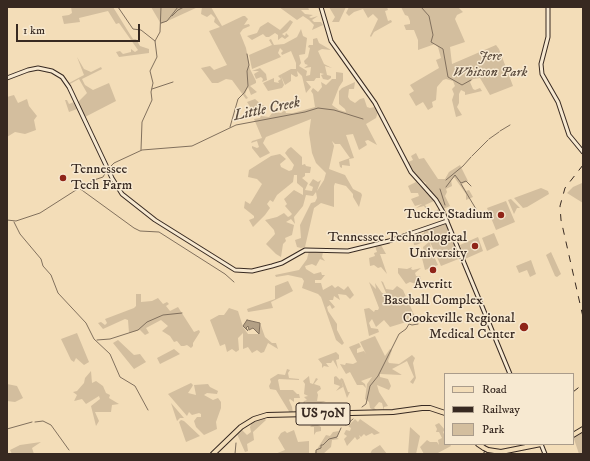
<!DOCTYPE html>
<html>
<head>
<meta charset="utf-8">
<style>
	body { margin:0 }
	#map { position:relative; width:590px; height:461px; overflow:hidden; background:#f3ddb8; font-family:"IM FELL DW Pica",serif }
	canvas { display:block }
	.frame { position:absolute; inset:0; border:8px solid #372921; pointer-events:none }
	.legend { position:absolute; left:444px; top:373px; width:130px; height:72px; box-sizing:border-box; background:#f7e9d1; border:1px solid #aa9c8b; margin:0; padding:5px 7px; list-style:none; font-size:12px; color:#372921 }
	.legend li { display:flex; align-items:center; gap:8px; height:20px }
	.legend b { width:20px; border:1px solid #aa9c8b }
	.scale { position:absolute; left:16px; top:24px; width:124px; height:18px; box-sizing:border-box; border:2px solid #372921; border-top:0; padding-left:5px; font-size:12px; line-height:14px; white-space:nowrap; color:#372921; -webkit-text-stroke:3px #f7e9d1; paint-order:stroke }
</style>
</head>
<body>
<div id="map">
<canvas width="590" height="461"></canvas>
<div class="frame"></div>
<ul class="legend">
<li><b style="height:5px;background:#f3ddb8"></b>Road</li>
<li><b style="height:5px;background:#372921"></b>Railway</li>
<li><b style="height:11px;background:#d3be9e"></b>Park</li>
</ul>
<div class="scale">1 km</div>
</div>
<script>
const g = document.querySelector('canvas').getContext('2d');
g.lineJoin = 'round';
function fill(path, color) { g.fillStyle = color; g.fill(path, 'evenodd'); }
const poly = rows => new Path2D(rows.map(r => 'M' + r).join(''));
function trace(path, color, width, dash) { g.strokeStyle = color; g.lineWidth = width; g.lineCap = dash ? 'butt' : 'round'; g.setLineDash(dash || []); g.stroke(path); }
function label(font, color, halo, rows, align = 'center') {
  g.font = font + ' "IM FELL DW Pica",serif'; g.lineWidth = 3; g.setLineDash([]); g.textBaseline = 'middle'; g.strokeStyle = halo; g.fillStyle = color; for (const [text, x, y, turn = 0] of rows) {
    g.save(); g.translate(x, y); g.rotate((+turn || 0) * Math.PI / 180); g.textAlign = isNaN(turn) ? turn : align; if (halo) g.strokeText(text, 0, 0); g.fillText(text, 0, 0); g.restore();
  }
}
const green = poly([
	[71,7,113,7,131,36,133,39,136,39,140,46,149,49,149,53,119,57,116,52,120,51,123,54,131,52,131,49,135,52,138,50,119,23,116,24,108,11,79,18,80,22,64,24,62,16,69,15,72,13],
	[151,7,198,7,161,24],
	[202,7,211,7,222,26,243,16,245,16,248,19,244,25,249,24,250,26,243,29,240,33,246,48,250,69,256,81,256,83,250,86,257,92,251,95,248,87,245,94,248,98,246,99,232,80,226,79,218,83,212,83,201,68,210,66,214,70,227,65,209,31,220,27,214,22,215,18,211,14,207,17,201,14],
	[279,7,308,7,309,10,301,10,305,14,313,15,309,17,311,18,318,16,312,20,314,22,321,22,323,25,312,30,314,25,309,20,303,16,297,20],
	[329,7,346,7,339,22,332,22,335,17],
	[349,7,387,7,388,10,385,11,388,21,391,20,392,22,374,32,371,37,370,36,378,19,373,14,368,18,363,9,354,12,349,16,346,13],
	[401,7,458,7,463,12,457,15,455,19,465,42,450,47,452,64,496,45,499,49,513,86,490,95,480,78,473,79,470,82,473,89,475,90,480,88,482,91,465,95,465,92,461,90,459,94,459,103,457,107,462,115,456,117,452,100,454,94,452,89,455,86,453,81,446,79,443,80,437,87,436,100,432,102,433,107,428,110,423,102,416,106,409,94,414,91,410,85,439,68,436,60,441,58,438,47,435,44,418,50,418,40,414,30,406,30,404,25,410,24,410,21,408,16,405,15],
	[290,20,293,22,287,31,282,34,285,36,286,33,289,36,285,39,282,37,278,40,278,35,275,33,269,37,266,37,263,34,252,40,247,36,257,33,260,27,268,22,280,30],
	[301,29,303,36,307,38,305,54,299,55,301,63,299,66,307,71,306,76,310,75,311,67,304,68,308,65,305,64,304,61,308,57,310,48,308,47,309,45,313,45,313,39,317,38,319,43,331,50,322,49,318,51,324,64,332,68,325,66,327,75,331,76,331,78,328,80,323,79,321,75,324,74,320,73,320,78,316,78,314,81,306,81,311,87,306,93,302,76,297,71,298,76,296,77,291,74,291,81,285,85,281,76,284,85,282,88,268,91,263,83,274,78,274,82,279,83,278,81,281,79,278,76,291,69,296,69,296,63,291,51,282,55,281,53,283,51,280,48,278,53,281,57,252,69,249,55,272,45,269,40,271,39,274,45,284,44,297,37],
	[77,57,84,69,91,72,101,67,102,69,82,79,85,85,93,90,109,83,116,101,85,117,78,102,87,93,79,79,70,84,69,83,84,75],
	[260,68,266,74,267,80,262,82,263,79,261,77,256,79,254,74,259,71,252,71],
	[336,72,343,73,343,81,339,87,332,105,339,110,346,112,345,109,339,104,339,91,342,88,355,82,354,89,349,89,348,97,350,100,355,103,360,99,364,98,367,107,370,108,375,107,378,112,376,118,366,124,377,145,368,140,365,141,367,145,359,150,353,134,346,135,354,158,349,159,350,166,342,165,342,168,340,167,339,162,350,158,340,144,335,144,332,141,334,146,329,169,345,175,353,189,361,193,362,195,359,207,353,197,353,194,346,186,335,183,334,186,334,207,321,203,314,208,305,247,301,248,297,247,295,240,301,238,300,225,311,203,315,202,317,198,316,192,313,196,306,195,303,206,294,217,295,224,291,219,286,222,294,225,292,235,285,238,286,241,283,244,281,257,276,254,266,244,275,234,274,230,265,220,277,217,284,213,288,217,290,216,292,214,285,206,287,204,284,199,294,190,303,195,303,188,297,183,297,175,294,175,293,182,277,195,273,202,270,200,267,204,270,208,265,215,253,227,249,220,254,218,254,216,244,208,245,201,250,204,262,184,257,179,248,177,249,170,271,156,280,154,286,159,280,164,281,167,289,171,292,170,294,165,285,153,288,149,291,147,302,157,302,165,305,164,306,166,311,167,310,173,305,173,305,176,302,178,308,183,305,190,312,191,313,187,309,185,313,179,318,182,321,180,317,191,324,180,326,173,316,163,312,153,309,133,311,119,266,137,263,143,270,153,260,158,252,148,252,146,257,148,259,147,257,141,251,143,252,141,262,138,254,119,260,118,261,116,269,117,273,112,281,113,285,110,286,113,293,113,315,107,313,94,311,91,313,88,318,92,322,87,321,82,326,85,332,79,336,79],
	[14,95,18,103,27,99,29,106,37,116,34,120,36,130,25,134,15,132,7,137,7,97],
	[255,99,262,105,265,105,253,111,247,102],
	[65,100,67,100,69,104,74,102,77,109,69,112],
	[416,153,419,159,424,158,438,179,445,179,449,172,460,165,468,181,462,184,466,191,469,190,473,197,466,200,466,194,454,177,451,180,452,186,446,189,447,192,445,196,450,206,443,209,425,185,426,183,414,175,406,163,413,160,411,156],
	[416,182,434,201,425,205,430,213,439,209,441,215,439,216,436,212,429,214,424,206,416,208,422,204,415,206,411,199,419,196,418,193,411,193,408,186],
	[582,183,583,186,583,203,567,193,573,187],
	[541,188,548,191,549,194,527,207,523,208,514,198],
	[511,199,520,208,517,208,514,214,508,200],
	[506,201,515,222,496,230,487,208],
	[445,223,461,258,441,266,430,242,431,250,424,253,423,247,429,242,428,240,416,245,414,245,413,238,424,233,424,231],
	[494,233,499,245,487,251,482,238],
	[478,237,483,251,465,259,460,245],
	[381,245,386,254,380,254,387,274,381,267,378,268,374,265,370,266,369,258,375,256,374,253,377,252,375,246],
	[309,251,323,252,322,257,325,261,320,259,316,266,312,264,305,266,306,269,314,274,321,272,322,275,325,275,321,280,315,280,315,283,321,283,323,290,332,285,335,288,338,286,344,290,348,286,354,295,350,299,346,295,338,294,340,300,334,296,333,300,329,300,335,307,332,309,330,305,327,307,328,311,337,324,337,330,344,343,342,345,336,340,321,297,318,294,302,288,304,281,302,278,288,275,276,277,275,275,299,270,307,259],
	[432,252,438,265,425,270,422,258],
	[551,252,561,274,557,277,555,276,546,255],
	[531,260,536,274,530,277,527,270,519,273,516,266],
	[412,267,411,269,413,270,421,268,415,273,416,276,420,276,421,279,416,278,418,282,416,284,410,282,406,284,398,273,398,268,407,269],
	[288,281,293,291,271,302,273,308,248,312,247,309,275,299,275,286],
	[381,281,383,282,386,289,393,290,397,286,403,290,416,319,390,327,384,320,376,327,372,319,369,323,371,328,378,329,379,332,369,336,364,309,369,308,374,312,375,310,378,310,379,308,369,282,376,289,375,283,382,293,386,293],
	[136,294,141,294,141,302,152,301,158,298,163,304,167,302,169,304,166,306,170,311,178,307,194,332,199,330,200,332,193,343,193,346,191,348,187,345,184,346,181,346,177,341,174,342,170,336,162,331,168,326,161,320,146,328,149,333,145,335,140,330,129,333,128,320,125,319,103,329,98,323,101,322,105,325,107,323,105,319,134,308,136,306],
	[229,308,238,311,243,327,248,334,259,334,260,323,265,337,272,343,276,343,278,349,268,343,264,352,261,353,257,350,252,353,248,347,243,349,243,333,238,338,239,350,236,352,232,349,227,352,225,344,220,346,210,320,219,315,224,315],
	[77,333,89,362,84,365,76,358,74,362,71,360,61,339],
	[375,336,385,356,390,349,392,350,388,361,389,363,399,364,412,355,415,358,413,363,416,378,413,384,410,382,414,377,407,361,392,369,402,375,380,374,380,377,388,379,391,386,389,390,377,385,379,392,388,406,384,407,384,411,382,403,379,402,374,408,378,411,375,411,370,408,369,402,365,399,367,384,372,377,361,381,365,384,366,388,363,385,357,385,350,372,346,374,340,364,345,365,346,363,353,364,357,362,349,347,359,343,361,347,357,349,357,353,364,351,366,354,360,342],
	[118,340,134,355,140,354,146,362,134,369,113,343],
	[174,349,180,354,160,364,157,358],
	[336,352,339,355,339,359,336,360,338,369,333,360,331,363,326,363,329,367,324,366,322,368,322,364,318,359],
	[287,369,290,370,288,373,289,378,299,379,299,380,279,379,278,380,280,390,293,390,297,394,299,394,300,398,294,398,294,402,290,399,289,400,292,407,293,413,290,413,276,390,270,389,269,386,271,382,270,379,278,374,285,375],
	[91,371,92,383,96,381,103,386,106,393,110,395,109,398,119,404,112,405,111,412,95,412,99,421,96,426,91,406,100,399,99,396,86,404,82,399,74,401,77,395,73,392,77,391,84,383,85,378],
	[309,376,310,383,313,384,316,378,318,379,314,384,320,386,321,389,317,392,318,395,317,401,326,401,321,403,321,413,315,407,315,413,313,413,309,404,305,402,306,405,302,405,304,401,307,400,304,397,308,396,304,394,305,384,303,381],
	[336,376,340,380,341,378,343,379,348,392,350,392,347,398,341,380,343,387,336,391,340,386,334,384,334,377],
	[191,383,193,385,192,387,188,393,196,395,194,385,208,384,210,387,218,391,217,394,207,393,204,395,213,400,218,398,221,402,221,408,216,422,217,429,204,435,196,427,194,421,197,417,201,417,201,414,199,413,192,415,189,412,187,416,168,394],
	[7,384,17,386,23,398,15,402,7,401],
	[171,403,184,418,180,418,177,421],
	[312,415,315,415,316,424,321,427,321,431,316,432,314,435,314,427,310,427,312,425],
	[263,417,266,420,253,432,254,440,247,444,248,451,245,452,237,434,242,430,247,435,251,432,250,427,253,420],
	[355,419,358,422,360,419,380,433,374,435,372,433,366,436,364,434,361,437,359,435,360,438,357,440,355,437,347,446,344,439,347,436,344,434,346,430,350,431,351,428,348,426],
	[181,420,184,421,200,436,186,442,179,422],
	[439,423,445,430,443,432,445,436,445,444,450,444,451,446,436,454,424,454,420,447,427,440,430,442,437,442,439,445,438,440,442,438,439,432,436,432,437,429,435,425],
	[410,427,420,436,416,454,408,454],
	[294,430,298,442,309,441,309,454,275,454,285,450,278,438,281,433,285,431,287,433],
	[583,430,583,454,579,454,573,436],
	[339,431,337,438,339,439,332,440,331,447,323,454,314,454,326,435,330,436,333,432],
	[41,442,32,448,34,454,12,454,10,450,20,445],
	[380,445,387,454,370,454,372,450]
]);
const water = poly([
	[247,320,260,323,259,334,253,328,249,330,248,326,246,328,248,331,243,326,247,320]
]);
const stream = poly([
	[118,7,133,29,141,30,155,41],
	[421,7,429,16,433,35,431,42,443,49,448,77,462,85,471,80],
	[172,16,178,10,184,7],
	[161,23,167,21,178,7],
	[152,89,173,82],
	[230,127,238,99,244,93,248,86,247,71,249,65,247,54],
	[500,131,510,125],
	[489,139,499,132],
	[141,150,142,122,152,100,151,92,153,83,150,71,157,57,155,41,160,32,161,7],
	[472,156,488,140],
	[109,168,114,163,142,150,192,146,236,125,305,112,318,108,334,110,363,119],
	[446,180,463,166,471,157],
	[461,184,476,209],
	[446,187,455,175,461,183,466,181,471,186],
	[79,188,134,228,140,231,159,232,225,274,234,282],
	[440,189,445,205],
	[7,220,16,221,40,213,76,190,94,180,103,177,107,170],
	[14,222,20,234,41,259,43,266,51,275,58,293,86,323,94,339,110,354,120,377,135,386,148,410],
	[97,340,110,339,138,330,147,322,163,315,182,313],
	[362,407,366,404,370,386,378,376,399,334,406,329,409,324,412,325,418,324],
	[35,422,43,421,51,425,69,450],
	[346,425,353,419],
	[7,429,32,422],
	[235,454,236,443],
	[316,454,316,450,321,448,321,445,323,445,329,439,337,437,341,428]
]);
const secondary = poly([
	[321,7,331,41,375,103,411,172,436,200,443,212,510,374],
	[548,7,548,37,541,64,542,74,558,102,569,135,583,152],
	[7,78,28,70,38,68,52,71,62,77,69,87,112,178,122,194,155,220,235,270,252,271,272,266,282,263,305,250,348,251,389,241,447,221],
	[541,444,545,454]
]);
const primary = poly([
	[573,435,583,429],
	[478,444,484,448],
	[488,450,501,452,541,444],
	[213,454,241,427,254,419,267,415,393,412,422,408,430,408,445,413]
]);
const rail = poly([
	[583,165,565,188,560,206,561,220,583,317],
	[573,392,583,384],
	[483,454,490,444]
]);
const primaryBridge = poly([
	[484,448,488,450]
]);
const markers = [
	[63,178,4,"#8f2418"],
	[501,215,4,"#8f2418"],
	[475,246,4,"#8f2418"],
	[433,270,4,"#8f2418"],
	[524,327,5,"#8f2418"]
];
const shields = [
	[323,414,54]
];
const shieldNames = [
	["US 70N",323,414]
];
const parkNames = [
	["Jere",490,57],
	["Whitson Park",490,73]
];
const poiNames = [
	["Tennessee",71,170,"left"],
	["Tech Farm",71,186,"left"],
	["Tucker Stadium",493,215],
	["Tennessee Technological",467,238],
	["University",467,254],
	["Averitt",433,285,"center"],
	["Baseball Complex",433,301,"center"],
	["Cookeville Regional",515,319],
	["Medical Center",515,335]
];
const waterNames = [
	["Little Creek",267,110,-12]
];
fill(green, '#d3be9e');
fill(water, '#b3a085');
trace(water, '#81705d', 1);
trace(stream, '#81705d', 1);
trace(secondary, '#372921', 5);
trace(primary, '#372921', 6);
trace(secondary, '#f7e9d1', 3);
trace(primary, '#f3ddb8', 4);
trace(rail, '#372921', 1, [7, 7]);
trace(primaryBridge, '#372921', 6, []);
trace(primaryBridge, '#f3ddb8', 4);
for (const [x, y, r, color] of markers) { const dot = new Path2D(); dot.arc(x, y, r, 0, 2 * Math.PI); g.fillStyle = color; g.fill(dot); trace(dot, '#f7e9d1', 1.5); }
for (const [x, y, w] of shields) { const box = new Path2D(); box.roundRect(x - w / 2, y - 11, w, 22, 3); g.fillStyle = '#f7e9d1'; g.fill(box); trace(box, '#372921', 1); }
label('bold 13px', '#372921', null, shieldNames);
label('italic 14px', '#5e4e40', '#f7e9d1', parkNames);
label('14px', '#372921', '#f7e9d1', poiNames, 'right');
label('italic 15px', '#5c4d3f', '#f7e9d1', waterNames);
</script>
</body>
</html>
